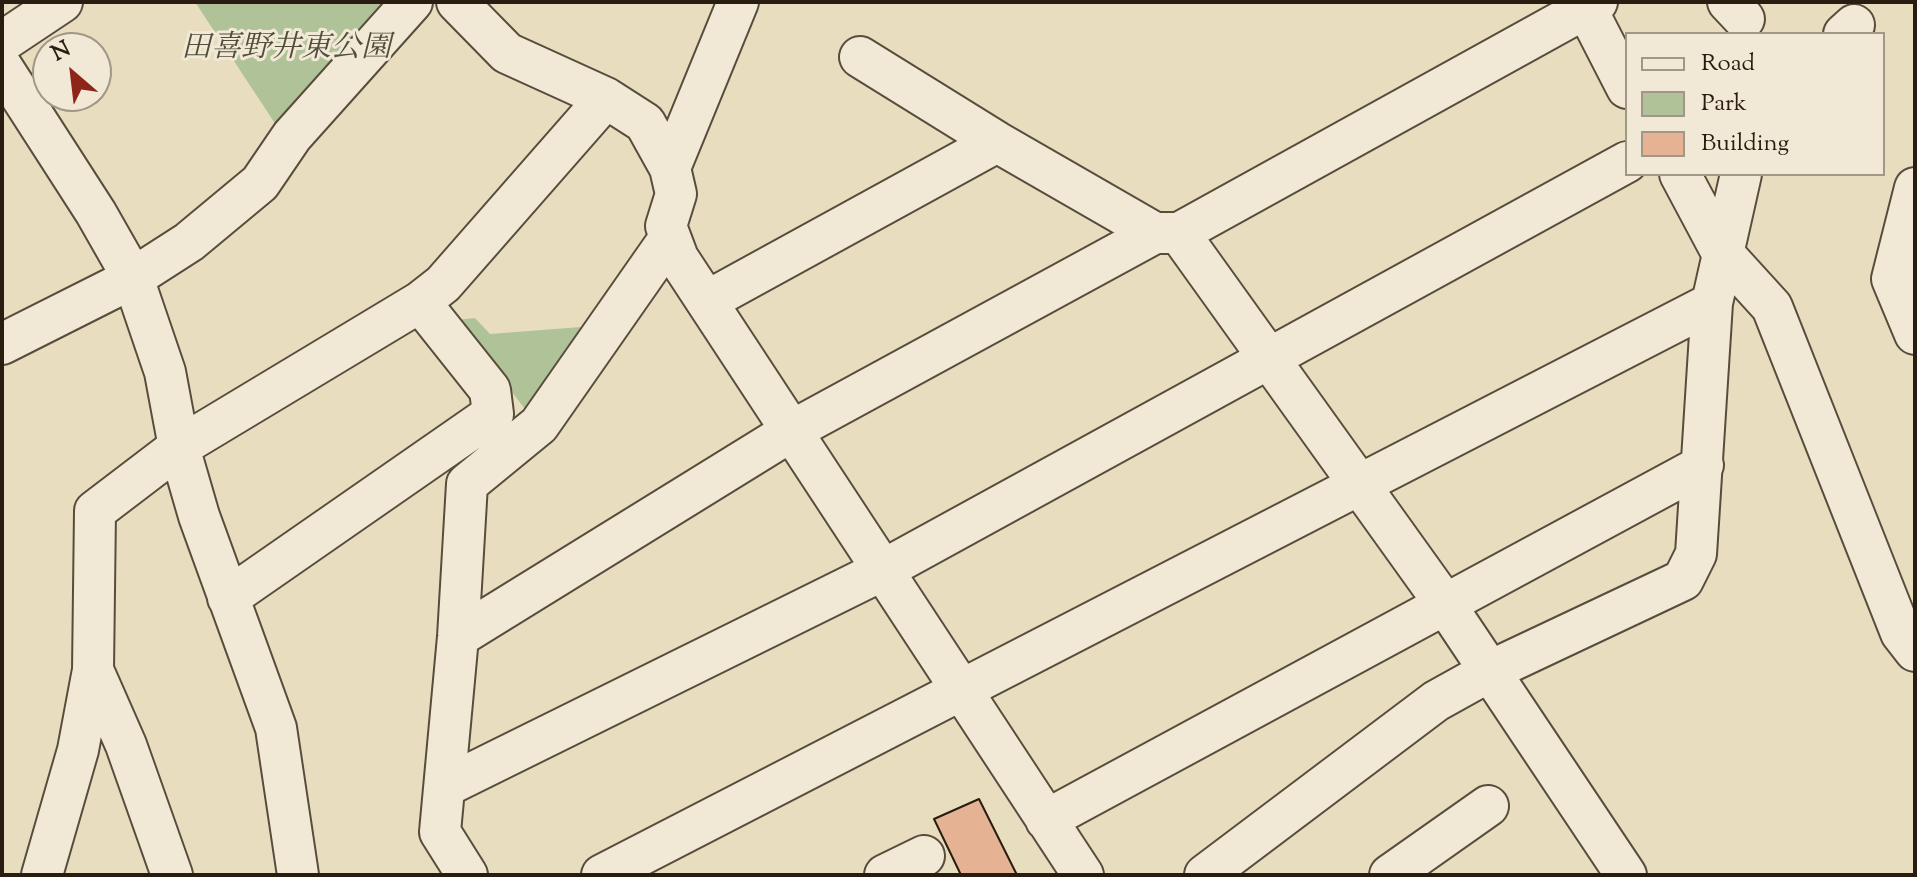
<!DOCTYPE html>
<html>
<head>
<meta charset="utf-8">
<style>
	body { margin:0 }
	#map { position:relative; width:1917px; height:877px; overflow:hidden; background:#e9ddc0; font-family:"Sorts Mill Goudy",serif }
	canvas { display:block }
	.frame { position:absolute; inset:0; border:4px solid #281d10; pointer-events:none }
	.legend { position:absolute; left:1625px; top:32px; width:260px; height:144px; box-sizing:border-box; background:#f1e9d6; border:2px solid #a19787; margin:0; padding:10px 14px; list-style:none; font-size:24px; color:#281d10 }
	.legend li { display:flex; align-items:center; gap:16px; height:40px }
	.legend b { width:40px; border:2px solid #a19787 }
	.north { position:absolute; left:32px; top:32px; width:80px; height:80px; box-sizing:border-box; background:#f1e9d6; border:2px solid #a19787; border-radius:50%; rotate:332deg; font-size:22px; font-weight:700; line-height:32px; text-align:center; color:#281d10 }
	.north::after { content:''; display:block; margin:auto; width:28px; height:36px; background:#8f2418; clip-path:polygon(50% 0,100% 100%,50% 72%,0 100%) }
</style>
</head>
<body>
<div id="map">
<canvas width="1917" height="877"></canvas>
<div class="frame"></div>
<ul class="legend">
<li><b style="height:10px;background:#f1e9d6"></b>Road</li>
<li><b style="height:22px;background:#b0c298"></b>Park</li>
<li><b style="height:22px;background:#e5b294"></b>Building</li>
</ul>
<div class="north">N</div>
</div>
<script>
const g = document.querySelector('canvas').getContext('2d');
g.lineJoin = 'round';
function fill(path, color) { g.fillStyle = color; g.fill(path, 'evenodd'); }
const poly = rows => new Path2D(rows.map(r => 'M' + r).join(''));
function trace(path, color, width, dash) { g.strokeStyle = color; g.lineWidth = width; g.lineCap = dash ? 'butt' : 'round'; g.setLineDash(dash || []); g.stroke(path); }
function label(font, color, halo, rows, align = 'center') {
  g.font = font + ' "Sorts Mill Goudy","Noto Serif JP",serif'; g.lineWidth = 6; g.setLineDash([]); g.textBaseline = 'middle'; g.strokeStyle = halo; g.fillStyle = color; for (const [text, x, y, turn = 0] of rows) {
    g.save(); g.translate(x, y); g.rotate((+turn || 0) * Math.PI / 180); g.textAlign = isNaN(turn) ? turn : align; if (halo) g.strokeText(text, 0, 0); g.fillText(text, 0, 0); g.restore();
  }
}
const green = poly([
	[195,2,384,2,282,134],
	[475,318,490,334,581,327,525,409,456,320]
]);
const building = poly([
	[979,799,1017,875,961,875,934,819,979,799]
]);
const minor = poly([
	[457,2,507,53,606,98,645,123,670,168,676,194,666,226,678,258,1083,875],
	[1728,2,1744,19],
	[1587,10,1627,88],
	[1844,34,1854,25],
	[2,42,62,2],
	[860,57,997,142,1155,233],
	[2,67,96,213,133,278,165,372,179,447,199,516,276,728,298,875],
	[670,168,738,2],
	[1680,174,1721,251,1772,307,1901,633,1915,651],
	[1915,188,1892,279,1915,334],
	[1179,233,1445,604,1626,875],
	[709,300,997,142],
	[2,344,133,278,189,242,260,183,292,136,412,2],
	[228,598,493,414,490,390,420,302],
	[458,637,793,430,1155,233,1179,233,1597,2],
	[93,670,126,745,172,875],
	[446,786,883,570,1627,162],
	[1046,820,1703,465],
	[42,875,78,750,93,670,95,511,179,447,420,302,443,284,606,98],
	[467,875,440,832,458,637,467,484,539,425,669,239],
	[602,875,1712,303],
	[885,875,924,856],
	[1205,875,1436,701,1490,671,1683,580,1696,554,1712,303,1741,174],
	[1390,875,1488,806]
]);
const parkNames = [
	["田喜野井東公園",286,51]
];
fill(green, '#b0c298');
fill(building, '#e5b294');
trace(building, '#281d10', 2);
trace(minor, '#584d3c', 44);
trace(minor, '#f1e9d6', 40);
label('italic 30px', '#514f39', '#f1e9d6', parkNames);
</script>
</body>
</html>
